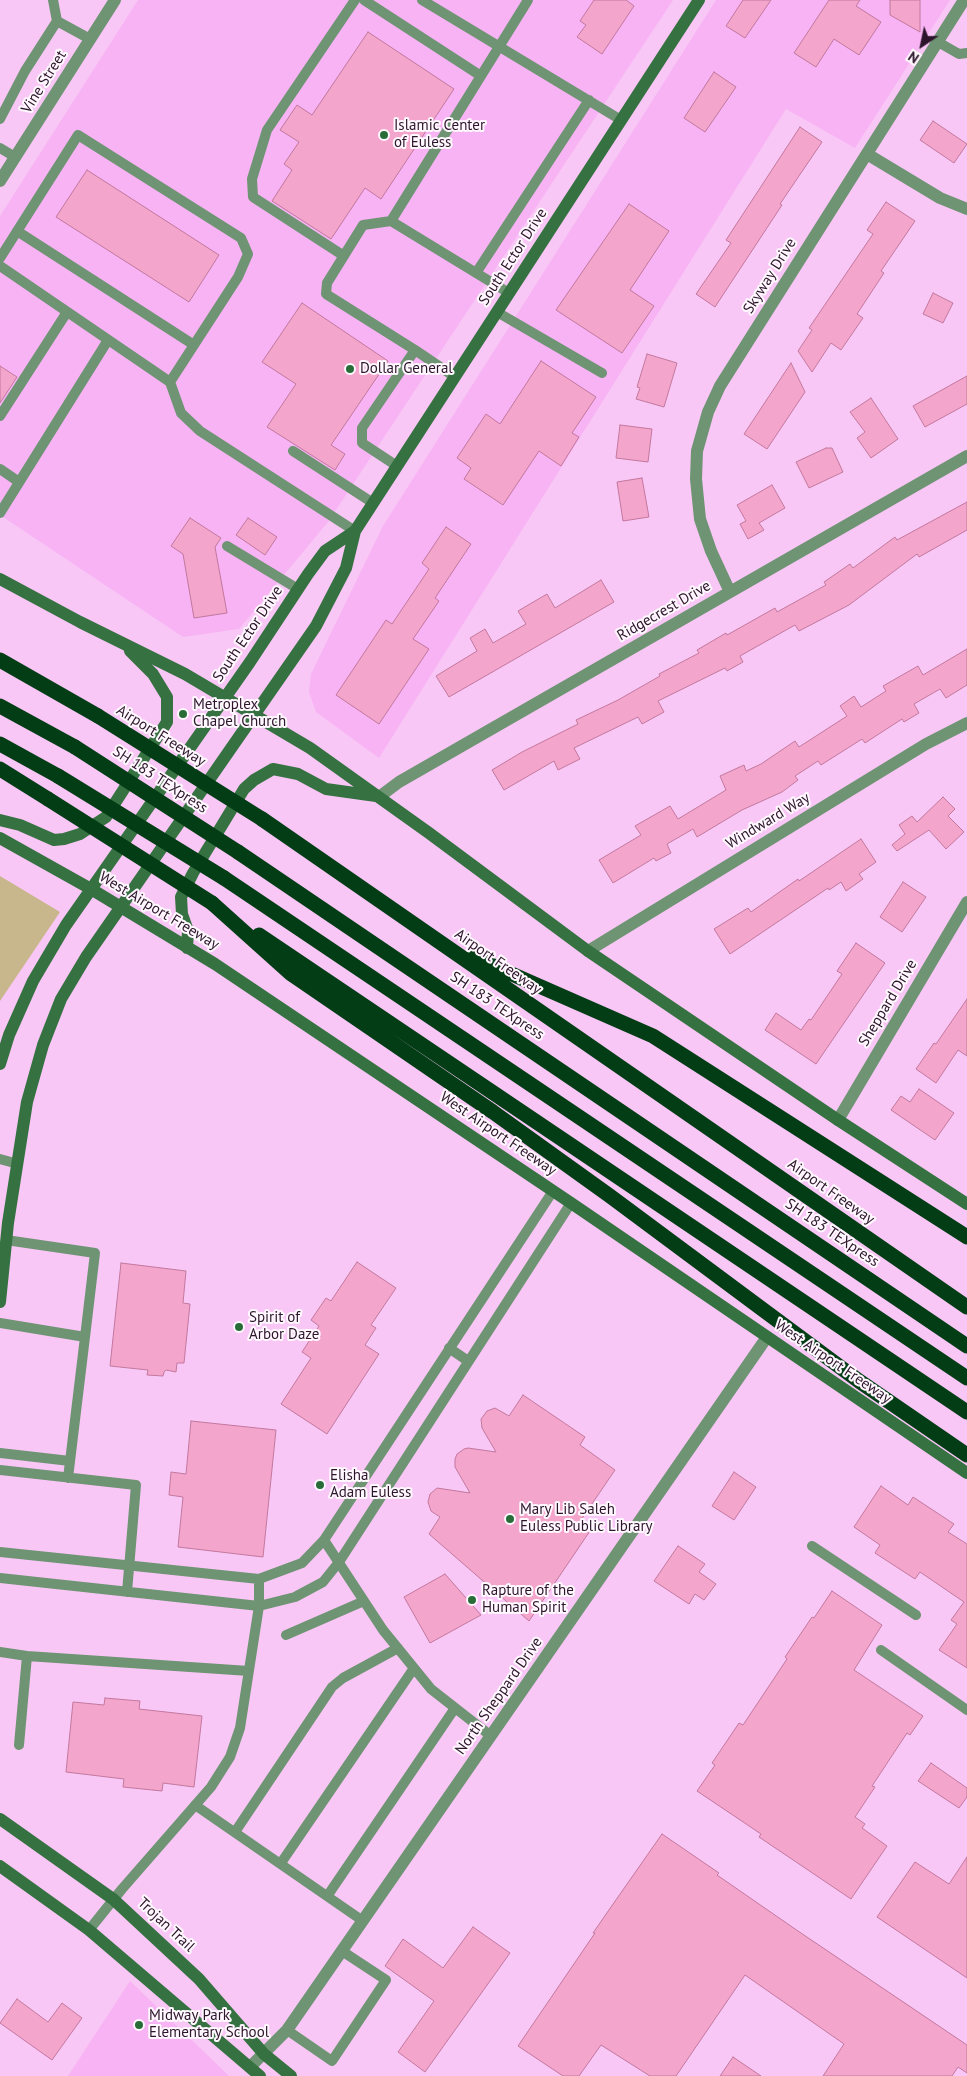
<!DOCTYPE html>
<html>
<head>
<meta charset="utf-8">
<style>
	body { margin:0 }
	#map { position:relative; width:967px; height:2076px; overflow:hidden; background:#f9c7f6; font-family:"PT Sans",sans-serif }
	canvas { display:block }
	.north { position:absolute; left:897px; top:20px; width:50px; height:50px; -webkit-text-stroke:4px #fff8fe; paint-order:stroke; rotate:214deg; font-size:14px; font-weight:700; line-height:20px; text-align:center; color:#2c152b }
	.north::after { content:''; display:block; margin:auto; width:18px; height:22px; background:#2c152b; clip-path:polygon(50% 0,100% 100%,50% 72%,0 100%) }
</style>
</head>
<body>
<div id="map">
<canvas width="967" height="2076"></canvas>
<div class="north">N</div>
</div>
<script>
const g = document.querySelector('canvas').getContext('2d');
g.lineJoin = 'round';
function fill(path, color) { g.fillStyle = color; g.fill(path, 'evenodd'); }
const poly = rows => new Path2D(rows.map(r => 'M' + r).join(''));
function trace(path, color, width, dash) { g.strokeStyle = color; g.lineWidth = width; g.lineCap = dash ? 'butt' : 'round'; g.setLineDash(dash || []); g.stroke(path); }
function label(font, color, halo, rows, align = 'center') {
  g.font = font + ' "PT Sans",sans-serif'; g.lineWidth = 4; g.setLineDash([]); g.textBaseline = 'middle'; g.strokeStyle = halo; g.fillStyle = color; for (const [text, x, y, turn = 0] of rows) {
    g.save(); g.translate(x, y); g.rotate((+turn || 0) * Math.PI / 180); g.textAlign = isNaN(turn) ? turn : align; if (halo) g.strokeText(text, 0, 0); g.fillText(text, 0, 0); g.restore();
  }
}
const built = poly([
	[138,0,673,0,328,522,239,629,183,637,0,515,0,216],
	[716,0,950,0,855,148,786,109,379,758,316,712,309,692,311,674,383,526],
	[130,1981,223,2070,229,2076,68,2076]
]);
const green = poly([
	[0,876,60,912,0,1001]
]);
const building = poly([
	[594,0,626,0,634,6,602,54,577,37,586,25,580,21,594,0],
	[743,0,771,0,745,38,726,26,743,0],
	[829,0,860,0,856,6,881,22,859,55,834,39,816,67,794,53,829,0],
	[890,0,920,0,920,32,890,15,890,0],
	[368,32,454,89,381,199,365,188,331,239,272,201,292,170,284,164,299,142,280,130,297,105,312,115,368,32],
	[714,72,736,87,705,132,684,118,714,72],
	[933,121,967,144,954,163,920,140,933,121],
	[800,127,822,142,780,204,782,205,715,307,696,294,731,243,726,240,800,127],
	[87,170,219,255,189,302,56,217,87,170],
	[886,202,915,221,881,271,884,273,857,314,863,318,841,350,831,343,812,372,798,351,812,330,809,328,873,234,867,230,886,202],
	[629,204,669,231,630,290,654,306,622,353,556,310,629,204],
	[933,293,953,303,943,323,923,314,933,293],
	[302,303,388,361,331,445,345,454,335,470,267,427,296,384,262,362,302,303],
	[647,354,677,363,664,407,636,399,640,388,637,387,647,354],
	[541,361,596,397,572,433,579,437,561,466,539,451,503,505,464,479,471,468,457,458,486,414,500,424,541,361],
	[791,363,805,392,767,449,744,434,791,363],
	[0,366,17,377,0,403,0,366],
	[967,376,967,404,925,427,913,406,967,376],
	[871,398,898,439,871,458,857,438,865,432,850,412,871,398],
	[620,425,652,429,648,462,616,458,620,425],
	[826,448,832,448,843,472,809,488,796,462,826,448],
	[642,478,649,517,623,521,617,482,642,478],
	[772,485,785,508,759,523,764,530,748,539,740,524,746,521,737,505,772,485],
	[967,502,967,530,919,557,917,554,849,605,799,631,795,625,740,656,743,662,727,671,725,668,658,701,664,712,642,724,638,717,574,748,580,759,558,770,554,761,504,790,492,770,522,752,578,724,576,720,618,700,660,676,659,674,699,653,697,650,726,633,727,635,775,608,777,612,826,585,824,582,850,564,853,568,895,537,897,540,967,502],
	[190,518,221,538,215,547,227,613,194,618,183,554,171,546,190,518],
	[248,518,277,537,265,555,236,535,248,518],
	[446,527,471,544,435,598,439,601,413,639,429,649,379,724,336,695,386,620,392,624,429,569,422,563,446,527],
	[601,580,614,602,449,697,436,676,477,651,470,638,485,629,493,643,526,624,518,611,547,594,555,608,601,580],
	[967,649,967,685,946,698,940,689,914,704,919,713,904,722,902,719,865,743,862,739,821,765,818,761,795,776,798,780,782,792,742,810,697,837,693,829,667,844,671,853,656,861,654,858,613,883,599,860,641,835,635,826,670,806,678,819,726,790,720,776,744,765,746,771,761,764,795,741,799,747,847,716,840,706,854,696,861,707,886,691,883,686,918,666,923,675,967,649],
	[943,797,955,809,948,816,964,832,946,849,929,830,897,851,892,845,905,834,899,825,912,816,917,822,943,797],
	[861,839,876,862,859,874,863,879,846,891,841,882,829,890,828,888,730,954,714,929,748,908,751,912,798,879,799,881,861,839],
	[903,882,926,897,902,932,880,917,903,882],
	[856,943,885,963,816,1064,765,1030,776,1013,801,1030,809,1019,811,1020,842,974,837,971,856,943],
	[967,999,967,1056,958,1050,936,1083,916,1069,934,1043,936,1044,967,999],
	[919,1089,954,1113,935,1140,891,1110,901,1096,910,1102,919,1089],
	[357,1262,396,1288,371,1325,376,1328,365,1345,379,1354,327,1434,281,1404,311,1358,302,1352,319,1326,311,1320,326,1298,331,1301,357,1262],
	[121,1263,186,1271,183,1303,190,1304,184,1363,177,1363,176,1372,166,1370,164,1372,163,1376,147,1375,148,1370,110,1366,121,1263],
	[523,1395,585,1437,580,1445,615,1470,581,1520,592,1528,529,1621,429,1534,440,1517,431,1511,428,1502,430,1494,437,1488,470,1493,455,1467,455,1459,457,1454,464,1449,468,1448,496,1452,482,1428,481,1419,487,1411,495,1408,509,1416,523,1395],
	[191,1421,276,1430,263,1557,178,1547,183,1497,169,1495,171,1472,186,1474,191,1421],
	[734,1472,756,1487,734,1520,712,1506,734,1472],
	[881,1486,908,1505,913,1497,954,1524,948,1532,967,1544,967,1668,939,1650,957,1624,951,1620,964,1602,920,1572,915,1579,875,1553,880,1545,854,1527,881,1486],
	[678,1546,705,1564,699,1572,716,1584,704,1600,695,1594,689,1604,654,1581,678,1546],
	[445,1574,481,1615,430,1643,404,1597,445,1574],
	[832,1591,882,1625,854,1670,923,1716,910,1735,907,1733,872,1786,875,1787,855,1817,865,1824,862,1828,887,1846,851,1899,759,1837,761,1834,697,1791,715,1765,712,1763,739,1723,743,1725,787,1659,785,1657,812,1617,814,1618,832,1591],
	[105,1698,140,1701,139,1709,202,1716,194,1787,163,1783,162,1791,123,1787,124,1779,66,1772,73,1702,104,1705,105,1698],
	[931,1763,967,1788,967,1797,959,1808,918,1781,931,1763],
	[662,1834,719,1873,717,1875,798,1931,967,2045,967,2073,958,2067,952,2076,823,2076,844,2044,745,1975,676,2076,650,2076,601,2045,579,2076,563,2076,518,2046,595,1933,593,1933,611,1907,662,1834],
	[967,1857,967,1978,877,1917,915,1862,949,1884,967,1857],
	[473,1927,510,1953,425,2072,398,2052,434,2001,385,1966,403,1939,443,1968,473,1927],
	[17,1999,48,2022,62,2003,82,2018,52,2060,0,2023,17,1999],
	[733,2057,761,2076,720,2076,733,2057]
]);
const lane = poly([
	[53,0,57,21,90,39],
	[364,0,481,76],
	[422,0,621,120],
	[938,42,959,54,967,53],
	[0,119,25,71,57,21],
	[0,148,15,157],
	[391,221,363,225,327,283,326,294,415,350],
	[17,231,194,345],
	[344,256,253,197,252,179,267,130,355,0],
	[0,258,78,135,241,238,248,254,238,277,170,382],
	[0,266,170,382,181,413,200,431,355,531],
	[476,273,589,100],
	[509,293,391,221,528,0],
	[497,312,602,373],
	[0,416,67,312],
	[293,451,373,503],
	[397,466,362,443,362,428,415,350,455,377],
	[0,469,19,482],
	[0,513,108,340],
	[227,546,298,589],
	[0,1159,18,1164],
	[6,1240,95,1253,85,1337],
	[0,1323,85,1337,68,1478],
	[449,1348,468,1361],
	[0,1453,70,1461],
	[0,1470,136,1485,127,1592],
	[324,1540,383,1630,431,1689,491,1736],
	[812,1546,916,1615],
	[0,1552,259,1579,302,1563,324,1540,553,1191],
	[0,1578,259,1606,295,1597,323,1582,339,1562,571,1203],
	[286,1635,364,1601],
	[881,1650,967,1710],
	[0,1652,27,1656,249,1671],
	[19,1745,27,1656],
	[195,1805,363,1921],
	[235,1832,332,1687,343,1678,398,1648],
	[281,1863,414,1668],
	[328,1895,455,1708],
	[89,1930,122,1889,211,1787,230,1757,240,1728,259,1606,259,1579],
	[287,2030,332,2061,386,1980,342,1951]
]);
const street = poly([
	[867,154,940,198,967,209],
	[0,181,115,0],
	[730,592,711,551,700,519,696,479,697,451,708,412,720,386,964,0],
	[379,797,399,782,967,456],
	[588,951,926,744,967,723],
	[838,1120,967,902],
	[250,2067,287,2030,767,1337]
]);
const secondary = poly([
	[0,579,80,622,185,674,310,748,429,833,588,951,838,1120,967,1204],
	[0,820,20,825,54,840,64,839,80,834,106,817,167,722,167,697,153,674,130,651],
	[0,838,91,889,215,964,571,1203,967,1473],
	[187,948,188,931,182,914,181,897,193,873,244,789,254,780,273,769,298,774,326,789,376,796],
	[0,1064,9,1035,33,981,66,925,250,662,308,574,325,551,355,531],
	[0,1302,8,1223,27,1102,43,1045,61,999,86,957,316,626,346,568,355,531,699,0],
	[0,1819,113,1899,199,1979,264,2054,291,2076],
	[0,1866,89,1930,260,2076]
]);
const highway = poly([
	[0,660,98,716],
	[0,706,75,747],
	[0,744,58,776],
	[0,769,48,799],
	[262,819,967,1307],
	[238,852,967,1346],
	[224,878,967,1378],
	[212,903,290,973,493,1112,610,1196,859,1381,967,1455],
	[259,935,967,1412],
	[473,957,653,1036,967,1237]
]);
const highwayBridge = poly([
	[98,716,262,819],
	[75,747,238,852],
	[58,776,224,878],
	[48,799,212,903]
]);
const markers = [
	[384,135,5,"#286c38"],
	[350,369,5,"#286c38"],
	[183,714,5,"#286c38"],
	[239,1327,5,"#286c38"],
	[320,1485,5,"#286c38"],
	[510,1519,5,"#286c38"],
	[472,1600,5,"#286c38"],
	[139,2025,5,"#286c38"]
];
const streetNames = [
	["Vine Street",44,82,-58],
	["South Ector Drive",513,257,-57],
	["Skyway Drive",770,276,-58],
	["Ridgecrest Drive",664,611,-30],
	["South Ector Drive",248,634,-56],
	["Airport Freeway",161,736,32],
	["SH 183 TEXpress",160,780,33],
	["Windward Way",768,821,-31],
	["West Airport Freeway",159,911,31],
	["Airport Freeway",498,962,35],
	["Sheppard Drive",888,1003,-59],
	["SH 183 TEXpress",497,1006,34],
	["West Airport Freeway",498,1134,34],
	["Airport Freeway",831,1192,35],
	["SH 183 TEXpress",832,1233,34],
	["West Airport Freeway",833,1362,34],
	["North Sheppard Drive",499,1696,-55],
	["Trojan Trail",166,1925,43]
];
const poiNames = [
	["Islamic Center",394,126],
	["of Euless",394,143],
	["Dollar General",360,369],
	["Metroplex",193,705],
	["Chapel Church",193,722],
	["Spirit of",249,1318],
	["Arbor Daze",249,1335],
	["Elisha",330,1476],
	["Adam Euless",330,1493],
	["Mary Lib Saleh",520,1510],
	["Euless Public Library",520,1527],
	["Rapture of the",482,1591],
	["Human Spirit",482,1608],
	["Midway Park",149,2016],
	["Elementary School",149,2033]
];
fill(built, '#f7b3f3');
fill(green, '#c8b78c');
fill(building, '#f3a5cc');
trace(building, '#c2789e', 1);
trace(lane, '#6e9473', 10);
trace(street, '#6e9473', 12);
trace(secondary, '#367241', 12);
trace(highway, '#033d15', 15);
trace(highwayBridge, '#033d15', 15);
for (const [x, y, r, color] of markers) { const dot = new Path2D(); dot.arc(x, y, r, 0, 2 * Math.PI); g.fillStyle = color; g.fill(dot); trace(dot, '#fff8fe', 2); }
label('15px', '#2c152b', '#fff8fe', streetNames);
label('15px', '#2c152b', '#fff8fe', poiNames, 'left');
</script>
</body>
</html>
